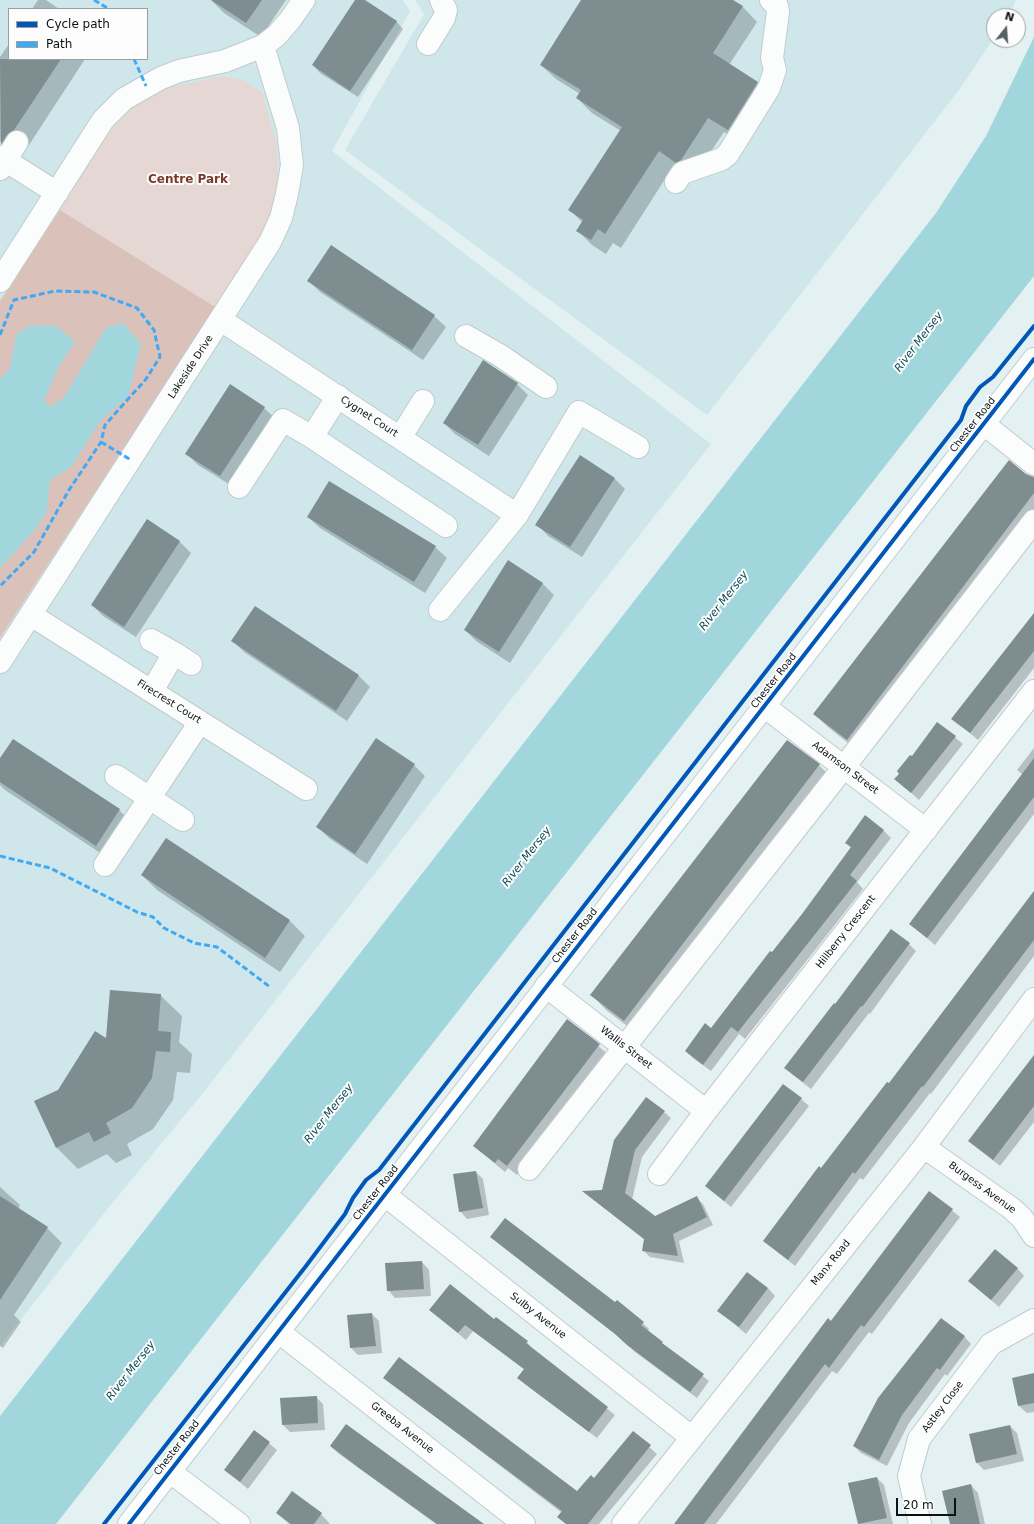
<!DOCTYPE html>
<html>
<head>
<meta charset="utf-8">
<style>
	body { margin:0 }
	#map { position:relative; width:1034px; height:1524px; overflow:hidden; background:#e4f1f3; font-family:"DejaVu Sans",sans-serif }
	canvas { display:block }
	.legend { position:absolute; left:8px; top:8px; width:140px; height:52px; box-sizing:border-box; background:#fdfdfd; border:1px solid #9c9fa0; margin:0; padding:5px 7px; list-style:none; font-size:12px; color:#0a1314 }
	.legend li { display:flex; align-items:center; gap:8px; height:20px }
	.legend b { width:20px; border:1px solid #9c9fa0 }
	.north { position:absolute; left:986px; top:8px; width:40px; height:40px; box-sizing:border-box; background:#fdfdfd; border:1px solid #9c9fa0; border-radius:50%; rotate:17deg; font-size:11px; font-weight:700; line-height:16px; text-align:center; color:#0a1314 }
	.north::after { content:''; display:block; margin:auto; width:14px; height:18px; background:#566162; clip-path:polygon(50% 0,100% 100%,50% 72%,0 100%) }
	.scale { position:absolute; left:896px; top:1498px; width:60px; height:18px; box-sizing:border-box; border:2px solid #0a1314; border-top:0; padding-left:5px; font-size:12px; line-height:14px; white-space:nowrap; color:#0a1314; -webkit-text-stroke:3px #fdfdfd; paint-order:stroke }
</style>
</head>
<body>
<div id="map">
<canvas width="1034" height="1524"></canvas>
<ul class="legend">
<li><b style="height:5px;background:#0057b8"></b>Cycle path</li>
<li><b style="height:5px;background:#3fa9f5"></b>Path</li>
</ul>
<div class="north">N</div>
<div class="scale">20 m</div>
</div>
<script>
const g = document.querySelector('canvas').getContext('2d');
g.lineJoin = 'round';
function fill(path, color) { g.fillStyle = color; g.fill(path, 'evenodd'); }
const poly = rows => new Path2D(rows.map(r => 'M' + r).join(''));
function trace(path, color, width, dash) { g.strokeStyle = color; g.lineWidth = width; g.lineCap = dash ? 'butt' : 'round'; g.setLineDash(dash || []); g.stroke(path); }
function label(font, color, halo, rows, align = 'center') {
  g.font = font + ' "DejaVu Sans",sans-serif'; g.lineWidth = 4; g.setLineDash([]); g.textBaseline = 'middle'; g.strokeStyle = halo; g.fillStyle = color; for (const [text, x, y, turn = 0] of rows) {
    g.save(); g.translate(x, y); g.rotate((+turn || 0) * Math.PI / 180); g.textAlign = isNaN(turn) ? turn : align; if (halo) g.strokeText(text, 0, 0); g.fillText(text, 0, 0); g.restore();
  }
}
const built = poly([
	[0,0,403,0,410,11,332,151,711,444,199,1098,109,1207,0,1346],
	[9,9,147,9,147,59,9,59],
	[415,0,1016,0,1009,16,994,16,994,38,959,90,707,415,345,150,424,14]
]);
const green = poly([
	[223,76,245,81,262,92,277,145,278,182,270,214,258,241,215,307,60,210,103,140,137,103,168,88]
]);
const forest = poly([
	[60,210,215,307,0,638,0,301]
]);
const water = poly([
	[1034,37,1034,276,56,1524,0,1524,0,1416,936,213,986,136],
	[123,323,141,344,128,397,101,420,71,467,50,480,47,511,33,532,0,568,0,380,10,368,16,335,30,325,56,326,75,342,60,364,44,400,50,407,63,399,106,328]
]);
const shadow = poly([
	[38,0,46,0,59,9,32,9],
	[211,0,286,0,261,37,224,13],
	[356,0,363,0,396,21,403,29,358,97,320,73,313,65],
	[582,0,732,0,743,7,757,22,729,65,757,83,772,98,743,144,724,132,695,175,691,177,674,165,621,248,613,243,606,254,592,245,578,231,583,223,570,210,621,131,592,113,577,98,580,94,556,79,541,65],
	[9,44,9,59,85,59,29,145,19,153,0,141,0,57],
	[309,281,434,316,446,327,423,360,320,292],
	[517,384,528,395,489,456,455,434,444,423],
	[264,408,276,419,232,486,198,465,187,454],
	[1026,475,1034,479,1034,527,862,754,829,728,814,714],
	[614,478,625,489,582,557,548,536,537,524],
	[330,482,435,547,447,558,425,593,320,528,308,517],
	[147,521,180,542,191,553,136,637,103,616,92,605],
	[542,583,554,595,510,663,476,641,465,630],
	[255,607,359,676,370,687,347,721,244,652,233,641],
	[1034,615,1034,668,978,740,953,719],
	[938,723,963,744,919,800,896,779],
	[376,740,414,765,425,776,367,864,329,838,318,827],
	[1034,748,1034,814,935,945,910,924,1023,775,1017,770],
	[0,760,119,810,134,825,111,860,5,790,0,785],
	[819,765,834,780,639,1035,606,1010,592,995],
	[883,830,891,838,857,882,863,889,745,1039,739,1034,711,1071,693,1058,686,1051,711,1029,802,915,851,848,846,842],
	[166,839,290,921,305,936,280,972,157,890,142,875],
	[1034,891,1034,956,931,1094,930,1093,863,1180,860,1178,795,1266,764,1241,889,1084],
	[909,944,916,951,870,1014,869,1013,811,1089,793,1075,785,1068],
	[160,995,182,1016,179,1042,192,1054,190,1073,177,1072,173,1100,153,1129,127,1144,132,1155,116,1163,107,1154,78,1169,57,1148,35,1102,59,1091],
	[567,1020,609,1055,517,1175,508,1168,505,1172,474,1146],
	[1034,1060,1034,1122,1000,1166,969,1141],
	[801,1099,809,1106,731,1207,706,1186],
	[664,1112,671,1118,642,1157,632,1200,655,1217,696,1197,703,1204,713,1225,679,1241,684,1263,650,1257,643,1250,645,1240,584,1192,602,1191],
	[476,1172,483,1179,489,1215,467,1219,460,1211],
	[0,1187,20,1205,18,1209,47,1228,62,1243,14,1315,21,1322,3,1348,0,1346],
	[929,1192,960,1217,872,1334,869,1332,837,1374,832,1371,716,1524,676,1524],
	[492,1237,643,1323,649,1329,648,1332,709,1381,697,1398,635,1352,623,1340],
	[422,1262,429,1270,431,1296,395,1298,388,1290],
	[1017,1268,1024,1276,999,1307,969,1281],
	[768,1288,775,1296,746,1334,719,1311],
	[430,1310,495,1320,527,1342,533,1350,615,1415,597,1438,526,1385,519,1378,525,1370,473,1331,466,1340],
	[372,1314,379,1321,382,1353,358,1355,351,1348],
	[964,1336,971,1344,947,1376,945,1374,909,1423,887,1466,861,1453,854,1446],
	[1034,1374,1034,1412,1027,1413,1019,1406],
	[385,1378,578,1493,594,1480,633,1433,657,1454,599,1524,566,1524,559,1517,562,1513],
	[316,1397,323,1404,325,1430,290,1432,283,1425],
	[1010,1426,1017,1433,1024,1461,984,1470,976,1462],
	[254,1431,277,1450,248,1489,225,1470],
	[331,1446,483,1524,436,1524,338,1453],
	[877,1478,884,1485,893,1524,859,1524,850,1484],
	[971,1485,978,1493,985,1524,951,1524],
	[277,1513,321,1514,330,1524,289,1524]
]);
const building = poly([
	[211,0,262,0,246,23],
	[355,0,365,0,397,21,350,91,312,65],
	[581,0,733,0,743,6,713,53,758,82,728,130,708,118,681,160,676,163,659,151,605,234,598,229,591,240,576,231,583,220,568,210,622,127,576,98,581,90,540,65],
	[0,59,61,59,14,130,7,135,1,145],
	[331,245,435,315,412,350,307,281],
	[483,360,518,383,478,445,443,423],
	[230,384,265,407,220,476,185,454],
	[580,455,615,478,570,547,535,525],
	[1009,460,1026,474,1034,477,1034,493,847,740,813,714],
	[329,481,436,546,414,582,307,517],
	[147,519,180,541,124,627,91,605],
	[508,560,543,583,499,652,464,630],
	[255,606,359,675,336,711,231,641],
	[1034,613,1034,651,970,733,951,719],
	[937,722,956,736,911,793,894,779,899,774,897,771,910,755,912,756],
	[376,738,415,764,355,854,316,827],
	[13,739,120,809,96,846,0,782,0,758],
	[787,740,820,764,624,1021,590,995],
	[1034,758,1034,797,927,938,909,924],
	[865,815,884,830,850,875,857,881,738,1032,731,1027,703,1065,685,1051,705,1023,711,1028,770,951,772,952,802,914,851,847,845,843],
	[166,838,290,920,265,958,141,875],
	[1034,891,1034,940,923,1087,922,1086,855,1174,853,1172,788,1260,763,1241,819,1166,821,1168,887,1082,889,1083],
	[891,929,910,943,862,1007,861,1006,803,1082,784,1068,834,1003,835,1004],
	[110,990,161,994,158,1031,171,1032,170,1052,156,1051,152,1078,132,1108,106,1123,111,1133,94,1142,89,1132,56,1148,34,1101,58,1090,95,1031,106,1038],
	[567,1019,600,1044,507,1166,498,1159,495,1163,473,1146],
	[1034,1055,1034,1106,993,1160,968,1141],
	[783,1084,802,1098,724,1201,705,1186],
	[646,1097,665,1111,635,1150,625,1193,655,1216,697,1196,707,1217,673,1234,678,1256,642,1251,644,1239,582,1191,602,1190,614,1140],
	[476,1171,483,1208,459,1212,453,1174],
	[929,1191,953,1209,897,1284,864,1327,861,1325,829,1368,825,1364,704,1524,674,1524,828,1318,831,1321],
	[0,1196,48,1227,0,1300],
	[505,1218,615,1302,617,1300,644,1322,641,1325,663,1342,662,1343,704,1374,690,1392,627,1345,615,1334,490,1237],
	[995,1249,1018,1268,991,1300,968,1281],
	[422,1261,424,1289,387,1291,385,1263],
	[747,1272,768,1288,739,1327,717,1311],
	[450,1284,494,1319,496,1317,528,1341,526,1343,608,1407,589,1432,517,1378,524,1369,465,1325,458,1333,429,1310],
	[372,1313,376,1346,350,1348,347,1315],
	[941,1318,965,1336,940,1370,937,1368,902,1415,879,1460,853,1446,878,1398],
	[399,1357,577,1491,591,1475,594,1478,633,1431,651,1445,588,1524,566,1524,557,1517,562,1511,383,1378],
	[1034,1373,1034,1403,1018,1406,1012,1378],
	[317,1396,318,1423,282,1425,280,1398],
	[346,1424,390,1456,484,1524,437,1524,359,1468,330,1446],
	[1010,1425,1017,1454,976,1463,969,1434],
	[254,1430,270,1442,240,1482,224,1470],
	[877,1477,887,1518,858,1524,848,1483],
	[971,1484,980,1524,950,1524,942,1491],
	[292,1491,322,1513,314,1524,291,1524,276,1513]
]);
const minor = poly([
	[428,44,444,18,446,10,441,0],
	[0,157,57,193],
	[0,169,17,142],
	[676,182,682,173,722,159,728,154,769,88,775,70,772,58,778,12,777,6,771,0],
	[0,281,103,120,124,99,161,78,179,71,225,61,263,46],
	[221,320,517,515],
	[466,336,501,356,546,387],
	[338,396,312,437,446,526],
	[984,424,1034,464],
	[400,438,423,401],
	[239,487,283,420,312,437],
	[440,610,517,515,579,412,638,447],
	[31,615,306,789],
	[151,640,174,653,152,691],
	[174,653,191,664],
	[0,662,270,242,281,218,287,194,292,165,288,128,263,46,277,35,290,20,304,0],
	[764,706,926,830],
	[116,776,183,820],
	[105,865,200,722],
	[546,986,706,1111],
	[924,1147,1011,1208,1022,1218,1034,1236],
	[529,1169,844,767,1034,521],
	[659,1174,706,1111,1034,691],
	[385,1195,691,1437],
	[279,1332,524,1524],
	[169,1471,239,1524],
	[623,1524,924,1147,1034,999],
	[920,1524,909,1476,919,1439,991,1344,1034,1320]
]);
const highway = poly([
	[129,1524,1034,359]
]);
const quiet = poly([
	[94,0,109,9],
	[134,59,146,86],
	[0,335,14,300,55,291,94,292,137,308,154,330,160,357,146,379,105,425,101,442,69,490,34,552,0,586],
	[101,442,131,460],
	[0,856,50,868,137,912,153,917,164,928,194,943,217,947,270,987]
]);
const cycleway = poly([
	[104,1524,306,1266,345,1214,353,1198,366,1180,379,1170,961,420,966,406,980,387,993,377,1034,326],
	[129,1524,1034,359]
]);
const streetNames = [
	["Lakeside Drive",191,367,-57],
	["Cygnet Court",369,417,33],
	["Chester Road",973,425,-52],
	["Chester Road",774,681,-52],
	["Firecrest Court",169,702,32],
	["Adamson Street",845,768,37],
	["Hillberry Crescent",846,932,-52],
	["Chester Road",575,936,-52],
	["Wallis Street",626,1048,38],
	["Burgess Avenue",982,1188,36],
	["Chester Road",376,1193,-52],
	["Manx Road",831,1263,-51],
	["Sulby Avenue",538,1316,38],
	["Astley Close",943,1407,-53],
	["Greeba Avenue",402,1428,38],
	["Chester Road",177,1448,-52]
];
const waterNames = [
	["River Mersey",919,342,-53],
	["River Mersey",724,601,-52],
	["River Mersey",527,857,-52],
	["River Mersey",329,1114,-52],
	["River Mersey",131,1371,-52]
];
const quarterNames = [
	["Centre Park",188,180]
];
fill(built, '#cfe7ea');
fill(green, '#e5d7d3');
fill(forest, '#dac1ba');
fill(water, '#a2d6dd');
fill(shadow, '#0003');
fill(building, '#7d8d90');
trace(minor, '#c1cbcd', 24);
trace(highway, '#c1cbcd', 24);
trace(minor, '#fbfdfd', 22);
trace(highway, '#fbfdfd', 22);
trace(quiet, '#3fa9f5', 3, [6, 3]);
trace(cycleway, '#0057b8', 4);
label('10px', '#0a1314', '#fdfdfd', streetNames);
label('italic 11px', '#0a4a51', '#fdfdfd', waterNames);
label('bold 12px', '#7c3827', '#fdfdfd', quarterNames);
</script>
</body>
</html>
